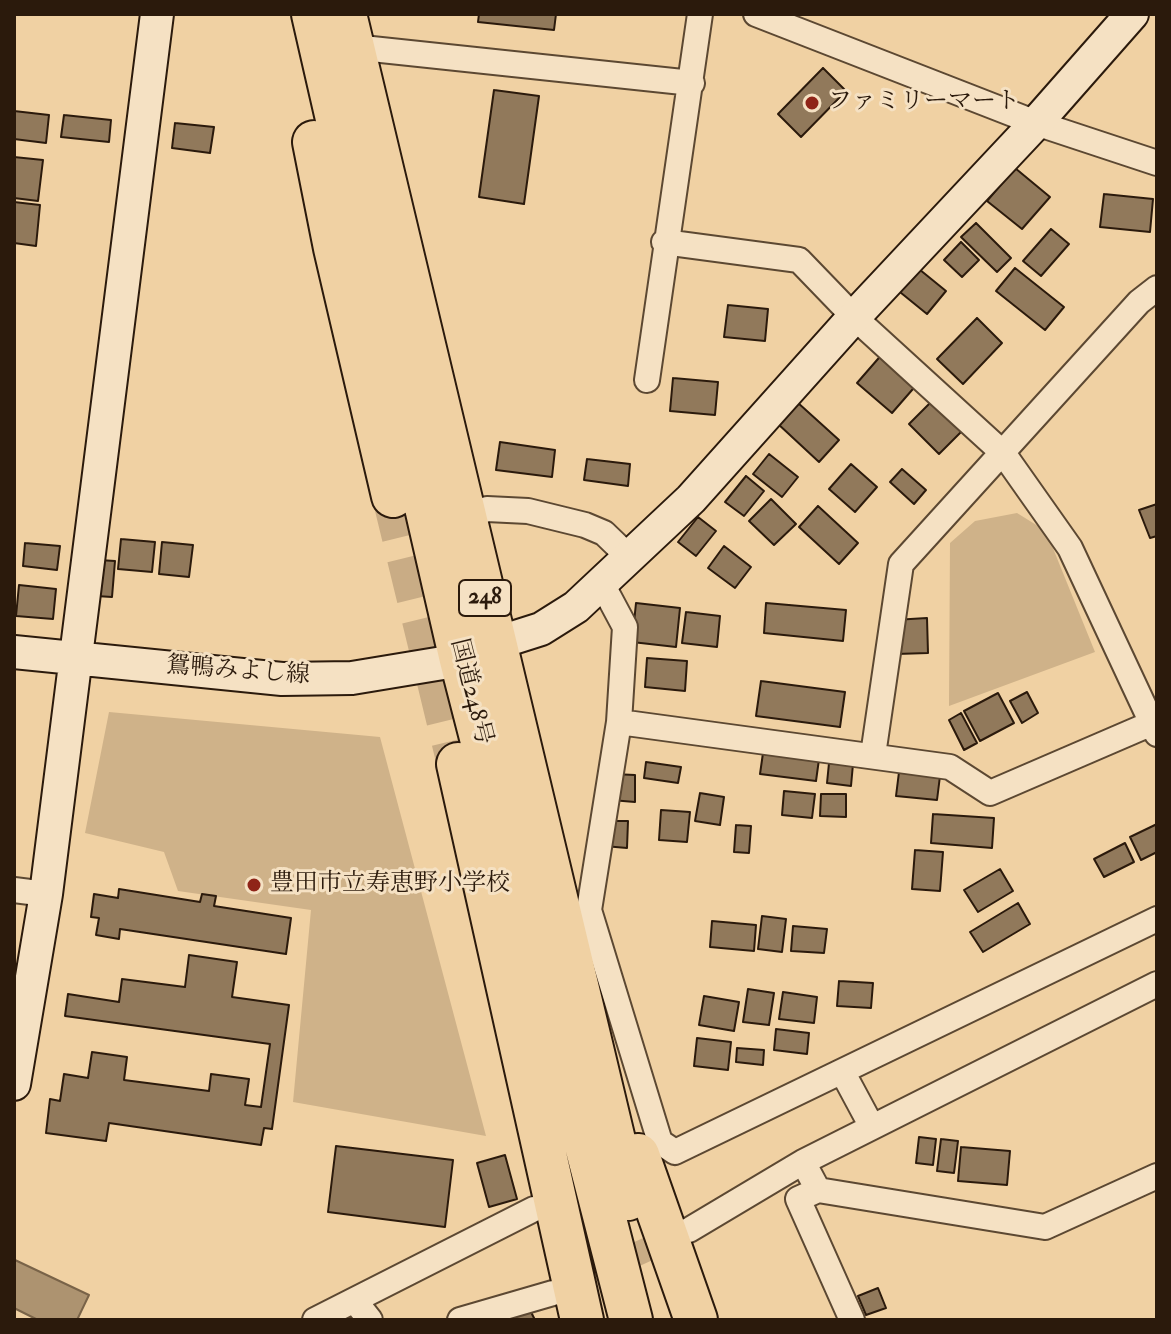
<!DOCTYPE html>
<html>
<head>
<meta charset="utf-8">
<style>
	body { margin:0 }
	#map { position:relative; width:1171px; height:1334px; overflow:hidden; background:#f0d1a3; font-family:"IM FELL Double Pica",serif }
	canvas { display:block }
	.frame { position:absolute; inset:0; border:16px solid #2b1a0c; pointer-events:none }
</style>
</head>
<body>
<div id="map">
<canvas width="1171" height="1334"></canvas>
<div class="frame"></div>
</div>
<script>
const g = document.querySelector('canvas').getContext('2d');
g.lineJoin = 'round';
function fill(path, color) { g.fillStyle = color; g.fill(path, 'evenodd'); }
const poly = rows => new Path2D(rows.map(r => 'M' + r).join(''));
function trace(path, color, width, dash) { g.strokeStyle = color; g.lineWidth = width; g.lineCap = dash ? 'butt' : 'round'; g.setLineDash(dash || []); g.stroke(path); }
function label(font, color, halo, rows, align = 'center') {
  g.font = font + ' "IM FELL Double Pica","Noto Serif JP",serif'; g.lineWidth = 6; g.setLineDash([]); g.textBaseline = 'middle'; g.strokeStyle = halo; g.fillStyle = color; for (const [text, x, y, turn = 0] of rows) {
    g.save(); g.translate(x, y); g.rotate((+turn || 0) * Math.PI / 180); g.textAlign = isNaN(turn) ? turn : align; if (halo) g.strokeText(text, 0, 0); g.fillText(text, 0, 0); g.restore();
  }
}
const green = poly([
	[1017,513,1046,531,1095,652,949,706,950,543,975,521],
	[109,712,380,737,486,1136,293,1102,311,910,178,891,164,852,85,833]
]);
const water = poly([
	[15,1260,89,1295,77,1320,38,1320,14,1308,15,1260]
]);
const building = poly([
	[479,14,556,14,554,30,478,22,479,14],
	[823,68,846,91,801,137,778,114,823,68],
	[494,90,539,96,524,204,479,197,494,90],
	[14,111,49,115,46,143,14,139,14,111],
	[64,115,111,120,109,142,61,137,64,115],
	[175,123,214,127,210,153,172,148,175,123],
	[14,157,43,160,38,201,14,198,14,157],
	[1015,168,1050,197,1022,229,987,201,1015,168],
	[1104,194,1153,199,1150,232,1100,227,1104,194],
	[14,202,40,205,36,246,14,243,14,202],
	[976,223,1011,258,997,272,961,237,976,223],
	[1051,229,1069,244,1041,276,1023,261,1051,229],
	[961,242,979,260,962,277,944,260,961,242],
	[914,265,946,291,927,314,895,288,914,265],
	[1015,268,1064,307,1045,330,996,291,1015,268],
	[728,305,768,309,765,341,724,337,728,305],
	[977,318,1002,343,963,384,937,359,977,318],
	[884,352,919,382,892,413,857,383,884,352],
	[673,378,718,382,715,415,670,411,673,378],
	[933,400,964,429,939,454,909,424,933,400],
	[797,402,839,440,819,462,777,423,797,402],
	[500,442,555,450,552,477,496,470,500,442],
	[769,454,798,477,782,497,753,474,769,454],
	[587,459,630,464,628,486,584,480,587,459],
	[851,464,877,487,855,512,829,489,851,464],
	[902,469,926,490,914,504,890,482,902,469],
	[746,476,764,491,744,516,725,502,746,476],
	[771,499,796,524,774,545,749,521,771,499],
	[1157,504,1157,536,1150,538,1139,510,1157,504],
	[818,506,858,543,839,564,799,527,818,506],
	[698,517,716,531,696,556,678,542,698,517],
	[121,539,155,542,152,572,118,569,121,539],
	[162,542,193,545,189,577,159,574,162,542],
	[25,543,60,546,57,570,23,566,25,543],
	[724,546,751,567,735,588,708,568,724,546],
	[99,560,115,561,112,597,96,596,99,560],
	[19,585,56,589,53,619,16,616,19,585],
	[636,603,680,608,676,647,632,642,636,603],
	[766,603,846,610,843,641,764,633,766,603],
	[686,612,720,616,717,647,682,643,686,612],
	[927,618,928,653,896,654,894,620,927,618],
	[647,658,687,661,685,691,645,687,647,658],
	[761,681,845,692,840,727,756,716,761,681],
	[1027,692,1038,713,1022,723,1010,701,1027,692],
	[998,693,1014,723,980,741,964,711,998,693],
	[961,713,977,743,964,750,949,720,961,713],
	[764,746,820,752,816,781,760,774,764,746],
	[646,762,681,767,678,783,644,778,646,762],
	[829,763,853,764,851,786,827,783,829,763],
	[899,772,940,776,937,800,896,796,899,772],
	[613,774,635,775,635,802,611,800,613,774],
	[784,791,815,794,812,818,782,815,784,791],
	[700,793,724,797,720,825,695,821,700,793],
	[821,794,846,794,846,817,820,816,821,794],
	[661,810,690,812,687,842,659,840,661,810],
	[933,814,994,818,992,848,931,843,933,814],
	[606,821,628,821,627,848,604,846,606,821],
	[1157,824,1157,852,1141,860,1130,837,1157,824],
	[736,825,751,826,749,853,734,852,736,825],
	[1125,843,1134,862,1104,877,1094,859,1125,843],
	[915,850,943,852,940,891,912,889,915,850],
	[1000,869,1013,891,978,912,964,890,1000,869],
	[119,889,200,902,202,894,216,896,214,906,291,918,286,954,120,929,119,939,96,935,99,918,91,917,94,894,118,898,119,889],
	[1018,903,1030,924,983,952,970,932,1018,903],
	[762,916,786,919,782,952,758,949,762,916],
	[712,921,756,925,754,951,710,947,712,921],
	[793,926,827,929,824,953,791,951,793,926],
	[189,955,237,962,232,997,289,1005,272,1129,264,1128,261,1145,109,1123,106,1141,46,1133,50,1099,60,1101,64,1074,88,1078,92,1052,127,1057,124,1080,209,1091,211,1074,249,1079,245,1105,261,1107,270,1044,65,1016,68,994,119,1002,122,979,185,987,189,955],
	[839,981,873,983,871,1008,837,1006,839,981],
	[748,989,774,993,769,1025,743,1022,748,989],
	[783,992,817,997,814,1023,779,1019,783,992],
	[704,996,739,1002,734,1031,699,1025,704,996],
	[776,1029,809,1033,807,1054,774,1050,776,1029],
	[697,1038,731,1042,728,1070,694,1066,697,1038],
	[737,1048,764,1050,763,1065,736,1062,737,1048],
	[919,1137,936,1139,933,1165,916,1163,919,1137],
	[941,1139,958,1141,954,1173,937,1171,941,1139],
	[336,1146,453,1160,445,1227,328,1212,336,1146],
	[961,1147,1010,1151,1007,1185,958,1181,961,1147],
	[505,1155,517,1199,489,1207,477,1163,505,1155],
	[878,1288,886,1308,866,1315,858,1296,878,1288],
	[527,1304,535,1320,494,1320,527,1304]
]);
const streetTunnel = poly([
	[566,1287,678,1235]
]);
const highwayTunnel = poly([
	[393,496,458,764]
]);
const street = poly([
	[756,14,1036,123,1157,163],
	[353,47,692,83],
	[664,242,799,260,854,317,1003,453,1070,548,1157,734],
	[647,380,700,14],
	[464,518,487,509,528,511,585,525,604,533,631,559],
	[601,582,625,627,619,722,950,767,990,793,1157,721],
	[619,722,589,910,660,1142,675,1152,1157,919],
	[873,755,901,564,1139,302,1157,288],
	[14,890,46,894],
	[843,1073,872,1127],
	[803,1162,818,1190,1045,1227,1157,1176],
	[818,1190,798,1199,852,1320],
	[689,1230,803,1162,1157,984],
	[355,1301,370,1320],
	[315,1320,534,1209],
	[460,1320,553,1293]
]);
const secondary = poly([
	[14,652,282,679,352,678,461,660,497,643,541,629,576,607,691,499,854,317,1036,123,1132,14],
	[14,1084,46,894,157,14]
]);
const highway = poly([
	[313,14,461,660,631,1320],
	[345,14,628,1199],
	[314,142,335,248,393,496],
	[458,764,582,1320],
	[638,1155,696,1320]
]);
const markers = [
	[812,103,8,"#8f2418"],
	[254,885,8,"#8f2418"]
];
const shields = [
	[485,598,52]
];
const shieldNames = [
	["248",485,598]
];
const poiNames = [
	["ファミリーマート",828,103],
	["豊田市立寿恵野小学校",270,885]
];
const streetNames = [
	["鴛鴨みよし線",238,672,4],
	["国道248号",470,692,76]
];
fill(green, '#cfb289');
fill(water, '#ad9370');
trace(water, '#796348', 2);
fill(building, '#91795b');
trace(building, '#2b1a0c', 2);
trace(streetTunnel, '#c9ac85', 24, [24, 12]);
trace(highwayTunnel, '#c9ac85', 42, [42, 21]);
trace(street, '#5c4832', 28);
trace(secondary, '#2b1a0c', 36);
trace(highway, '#2b1a0c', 46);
trace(street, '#f5e1c3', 24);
trace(secondary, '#f5e1c3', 32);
trace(highway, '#f0d1a3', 42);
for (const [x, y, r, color] of markers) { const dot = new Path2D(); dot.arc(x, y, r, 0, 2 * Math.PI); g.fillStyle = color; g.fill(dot); trace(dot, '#f5e1c3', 3); }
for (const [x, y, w] of shields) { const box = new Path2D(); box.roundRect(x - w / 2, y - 18, w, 36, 6); g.fillStyle = '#f5e1c3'; g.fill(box); trace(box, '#2b1a0c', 2); }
label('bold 22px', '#2b1a0c', null, shieldNames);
label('24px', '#2b1a0c', '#f5e1c3', poiNames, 'left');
label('24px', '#2b1a0c', '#f5e1c3', streetNames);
</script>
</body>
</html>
